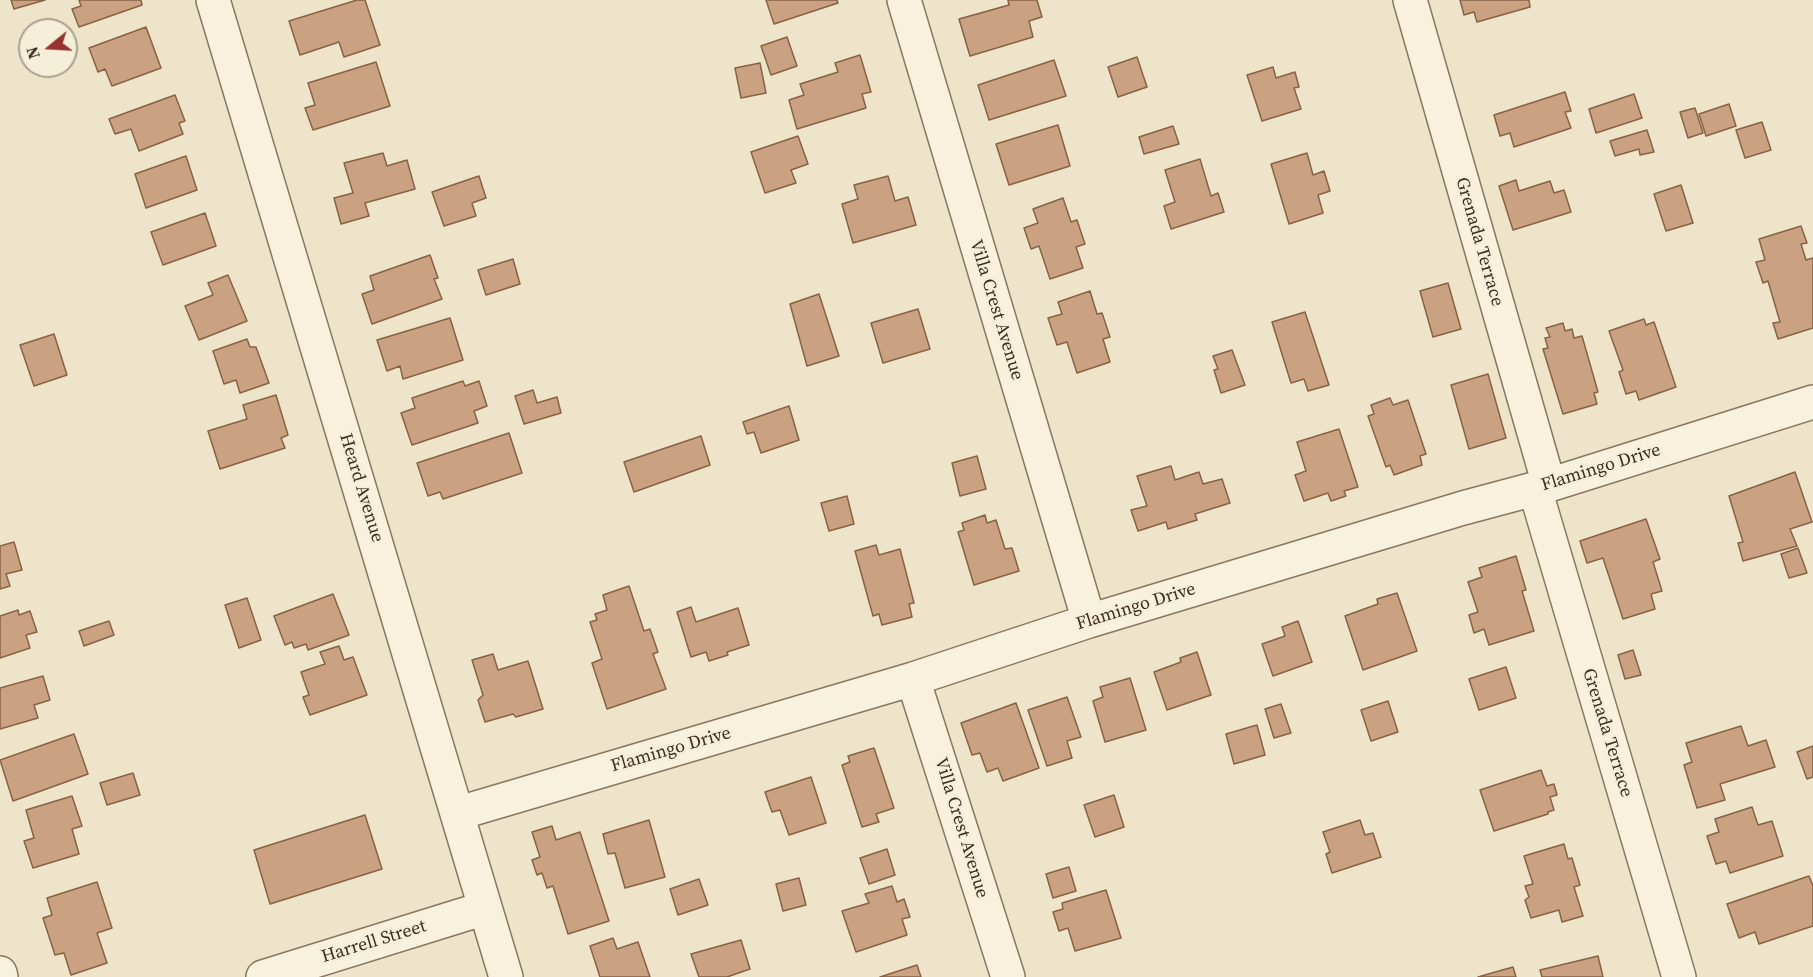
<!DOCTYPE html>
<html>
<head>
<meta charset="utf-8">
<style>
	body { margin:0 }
	#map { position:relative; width:1813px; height:977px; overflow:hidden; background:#ede4ca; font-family:"Source Serif 4",serif }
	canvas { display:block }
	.north { position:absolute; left:18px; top:18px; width:60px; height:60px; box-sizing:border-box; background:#f5eed9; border:2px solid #aba18f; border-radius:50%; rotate:252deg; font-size:16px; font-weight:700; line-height:24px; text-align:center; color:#3b2e21 }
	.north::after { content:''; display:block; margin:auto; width:21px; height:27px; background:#963331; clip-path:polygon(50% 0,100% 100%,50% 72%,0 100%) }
</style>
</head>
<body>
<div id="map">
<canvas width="1813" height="977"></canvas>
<div class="north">N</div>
</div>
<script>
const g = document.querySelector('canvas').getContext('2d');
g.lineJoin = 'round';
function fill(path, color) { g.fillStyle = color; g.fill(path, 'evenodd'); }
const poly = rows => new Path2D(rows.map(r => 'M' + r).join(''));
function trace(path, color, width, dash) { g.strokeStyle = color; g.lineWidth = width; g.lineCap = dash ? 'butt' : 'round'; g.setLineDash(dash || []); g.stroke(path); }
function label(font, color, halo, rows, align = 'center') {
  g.font = font + ' "Source Serif 4",serif'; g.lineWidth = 5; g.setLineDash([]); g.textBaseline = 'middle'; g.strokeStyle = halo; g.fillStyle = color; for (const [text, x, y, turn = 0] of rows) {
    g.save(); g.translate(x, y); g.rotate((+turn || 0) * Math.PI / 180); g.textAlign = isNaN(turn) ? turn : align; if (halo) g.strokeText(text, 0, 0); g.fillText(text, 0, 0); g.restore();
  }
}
const building = poly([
	[11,0,45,0,14,9,11,0],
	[79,0,141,0,142,5,79,27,72,9,81,6,79,0],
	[357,0,365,0,380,45,344,57,339,42,300,55,289,21,357,0],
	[766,0,837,0,838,3,774,24,766,0],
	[1008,0,1037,0,1042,17,1029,21,1033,37,970,56,959,19,1009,5,1008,0],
	[1460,0,1529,0,1530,7,1477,22,1474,12,1464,15,1460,0],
	[146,27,161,68,112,86,105,69,98,72,89,48,146,27],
	[787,37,797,66,771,75,761,46,787,37],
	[860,55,871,92,862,94,866,108,797,129,789,100,804,95,800,84,838,72,835,63,860,55],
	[1137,57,1147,87,1118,97,1108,67,1137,57],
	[1054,60,1066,96,989,120,978,85,1054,60],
	[376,62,390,106,313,130,305,108,315,105,308,83,376,62],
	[760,63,766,93,741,98,735,68,760,63],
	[1273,67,1276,78,1295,72,1299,87,1294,88,1301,109,1262,121,1247,75,1273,67],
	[1565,92,1571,111,1565,112,1571,128,1514,147,1510,133,1500,136,1494,115,1565,92],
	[1634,94,1642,118,1596,133,1589,109,1634,94],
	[175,95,185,121,179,123,183,134,139,151,131,129,115,134,109,119,175,95],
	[1729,104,1736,126,1706,136,1699,114,1729,104],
	[1695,108,1703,133,1688,138,1680,112,1695,108],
	[1762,122,1771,150,1745,158,1736,130,1762,122],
	[1058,125,1070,166,1009,185,996,144,1058,125],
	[1173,126,1179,144,1144,154,1139,137,1173,126],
	[1647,130,1654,152,1640,155,1639,149,1615,156,1610,141,1647,130],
	[798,136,808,164,791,170,796,183,765,193,751,152,798,136],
	[383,153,387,166,407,160,415,189,365,203,369,216,341,224,334,198,353,193,344,163,383,153],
	[1307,153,1313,175,1324,171,1330,191,1318,195,1323,213,1289,224,1271,164,1307,153],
	[186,156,197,190,146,208,135,174,186,156],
	[1200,159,1211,196,1218,193,1224,212,1171,229,1164,206,1175,202,1165,170,1200,159],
	[479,176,486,198,472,203,476,216,444,226,432,192,479,176],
	[888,176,895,201,908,197,916,225,853,243,842,204,858,199,854,185,888,176],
	[1516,180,1519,191,1550,181,1554,193,1564,190,1571,212,1513,230,1499,186,1516,180],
	[1681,185,1693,223,1666,231,1654,194,1681,185],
	[1063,198,1071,222,1077,220,1085,244,1076,247,1083,268,1050,279,1039,246,1031,249,1024,228,1038,223,1033,209,1063,198],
	[205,213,216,246,163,265,151,232,205,213],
	[1801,226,1807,243,1801,244,1806,260,1813,258,1813,328,1778,339,1773,323,1780,322,1768,281,1763,283,1756,262,1765,260,1759,239,1801,226],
	[430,255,438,278,434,279,442,299,372,324,362,294,374,290,370,276,430,255],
	[513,259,520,284,486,295,478,270,513,259],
	[228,275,247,321,199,340,185,306,213,295,208,283,228,275],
	[1448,283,1461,329,1433,337,1420,291,1448,283],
	[1090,291,1097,314,1102,313,1110,337,1103,339,1110,362,1077,373,1067,342,1057,345,1048,318,1062,314,1058,302,1090,291],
	[819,294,839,356,807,366,790,304,819,294],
	[918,309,930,349,883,363,871,323,918,309],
	[1305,312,1329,385,1308,391,1304,379,1291,383,1272,322,1305,312],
	[450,318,463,360,403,379,400,366,387,371,377,340,450,318],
	[1644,319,1646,325,1654,322,1676,387,1639,400,1636,391,1626,394,1619,372,1623,370,1609,331,1644,319],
	[1563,323,1565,331,1572,329,1574,338,1582,336,1598,392,1594,393,1597,404,1563,414,1543,349,1548,348,1545,338,1550,337,1546,328,1563,323],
	[54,334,67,375,34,386,20,345,54,334],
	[247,339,250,347,256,347,269,383,240,393,236,380,224,384,213,351,247,339],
	[1232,350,1245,385,1221,393,1214,370,1218,369,1213,356,1232,350],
	[1488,374,1506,438,1469,449,1451,385,1488,374],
	[463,381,465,386,479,381,487,406,474,411,478,423,412,445,401,413,415,408,412,398,463,381],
	[533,390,537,403,557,397,561,413,524,424,515,396,533,390],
	[276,395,288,435,281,438,285,448,220,469,208,431,247,419,243,405,276,395],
	[1390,398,1393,405,1408,400,1426,454,1420,456,1422,465,1394,475,1390,465,1386,467,1368,416,1374,414,1371,405,1390,398],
	[789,406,799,440,761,453,754,432,747,434,743,422,789,406],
	[1339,429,1358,487,1344,491,1346,496,1331,501,1328,493,1304,501,1295,475,1306,471,1297,442,1339,429],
	[509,433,522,473,443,499,440,492,428,496,417,463,509,433],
	[701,436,710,465,634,492,624,462,701,436],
	[977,456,986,489,960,496,952,463,977,456],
	[1171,466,1175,480,1199,472,1203,484,1222,479,1230,503,1195,514,1197,520,1168,529,1166,522,1138,531,1131,510,1147,506,1137,476,1171,466],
	[1795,472,1812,522,1790,529,1797,546,1743,561,1738,543,1743,542,1729,496,1795,472],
	[847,496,854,524,829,531,821,503,847,496],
	[985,515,987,523,996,520,1005,549,1012,548,1019,571,974,585,958,532,964,530,962,523,985,515],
	[1646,519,1660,559,1653,562,1662,591,1651,594,1655,609,1623,619,1603,558,1587,563,1580,541,1646,519],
	[14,542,22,570,6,574,10,586,0,589,0,546,14,542],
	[876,545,879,555,900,549,914,603,909,604,912,617,882,625,879,614,873,616,855,551,876,545],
	[1798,548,1807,573,1789,578,1781,554,1798,548],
	[1516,556,1526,590,1522,591,1534,631,1489,645,1484,629,1474,633,1469,615,1478,612,1468,582,1482,577,1479,568,1516,556],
	[629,586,644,631,650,629,658,652,653,654,666,689,607,709,592,663,602,659,590,622,597,620,595,614,607,610,603,595,629,586],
	[1397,593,1417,651,1363,670,1345,616,1378,604,1377,599,1397,593],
	[333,594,349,635,308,650,306,644,294,648,292,642,285,645,274,616,333,594],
	[247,598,261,640,239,648,225,605,247,598],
	[691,607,696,622,738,608,749,645,727,652,728,655,709,661,706,652,691,657,677,612,691,607],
	[18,610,19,615,30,611,37,632,26,635,30,648,0,658,0,616,18,610],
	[109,621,114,635,84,646,79,631,109,621],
	[1298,621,1312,662,1273,676,1262,644,1285,636,1282,627,1298,621],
	[339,646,344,660,353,657,367,695,310,715,303,697,309,695,301,672,325,664,320,652,339,646],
	[1633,650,1641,675,1625,679,1618,655,1633,650],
	[1197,652,1211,695,1167,710,1154,672,1181,662,1180,658,1197,652],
	[493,654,498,670,528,661,543,709,516,717,513,714,485,722,478,700,483,695,472,660,493,654],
	[1506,667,1516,698,1479,710,1469,679,1506,667],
	[43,676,50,700,34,705,38,718,0,729,0,688,43,676],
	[1130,678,1146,730,1105,742,1093,701,1103,697,1100,687,1130,678],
	[1067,697,1081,737,1067,741,1072,758,1047,766,1028,710,1067,697],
	[1388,701,1398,732,1371,741,1361,710,1388,701],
	[1016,703,1039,768,1003,781,998,768,987,772,980,753,972,755,961,723,1016,703],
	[1281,704,1291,733,1274,738,1265,709,1281,704],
	[1257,725,1265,755,1234,764,1226,734,1257,725],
	[1741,726,1748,746,1766,740,1775,767,1720,784,1725,800,1697,808,1684,765,1692,762,1686,743,1741,726],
	[74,734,88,774,13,801,0,760,74,734],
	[1813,746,1813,777,1807,779,1797,752,1813,746],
	[874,748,894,808,876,814,879,822,862,827,842,765,850,762,848,756,874,748],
	[1541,770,1547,786,1554,784,1557,795,1550,797,1554,810,1548,812,1548,814,1494,831,1480,790,1541,770],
	[133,773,140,795,107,805,100,783,133,773],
	[811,777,826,823,789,835,780,810,772,812,765,792,811,777],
	[1114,795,1124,827,1095,837,1084,805,1114,795],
	[72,796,82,826,72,829,79,854,33,868,24,841,34,838,26,810,72,796],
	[1752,807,1758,825,1772,821,1783,856,1730,873,1726,861,1716,864,1707,836,1719,832,1715,819,1752,807],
	[365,815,382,869,270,904,254,850,365,815],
	[649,820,665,877,625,888,615,853,608,854,603,834,649,820],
	[1360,820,1365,835,1373,833,1381,857,1332,873,1326,854,1330,852,1323,832,1360,820],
	[552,826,556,840,580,832,609,921,568,934,553,886,547,888,542,873,537,875,532,860,540,857,532,832,552,826],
	[1564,844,1568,859,1572,858,1580,885,1574,887,1583,916,1562,922,1559,910,1531,918,1525,900,1529,897,1525,886,1533,884,1524,856,1564,844],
	[887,849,895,875,869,884,860,858,887,849],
	[1069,867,1076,891,1053,898,1046,874,1069,867],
	[1809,876,1813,886,1813,926,1759,944,1755,932,1739,938,1727,904,1809,876],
	[799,878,806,905,783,911,776,884,799,878],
	[699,879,708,905,678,915,670,889,699,879],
	[97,882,112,928,97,933,107,963,71,975,64,953,55,955,43,918,52,915,47,898,97,882],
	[892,886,897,902,904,899,910,917,902,919,907,935,856,952,842,911,869,903,865,894,892,886],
	[1106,890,1121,938,1075,951,1068,928,1059,931,1053,912,1063,909,1062,903,1106,890],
	[613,938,617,949,638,942,650,977,600,977,590,946,613,938],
	[741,940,750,969,727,977,699,977,691,954,741,940],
	[1598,956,1603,977,1542,977,1540,970,1598,956],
	[917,965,921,977,880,977,917,965],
	[1513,967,1516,977,1478,977,1513,967]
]);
const minor = poly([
	[213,0,506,977],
	[904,0,1089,621],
	[1410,0,1549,485],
	[1535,489,1679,977],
	[913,679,1008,977],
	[459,813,913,679,1089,621,1463,508,1549,485,1813,402],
	[0,973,1,977],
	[263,977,485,908]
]);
const streetNames = [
	["Grenada Terrace",1479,242,74],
	["Villa Crest Avenue",996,310,73],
	["Flamingo Drive",1601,468,-17],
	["Heard Avenue",361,488,73],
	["Flamingo Drive",1136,607,-17],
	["Grenada Terrace",1607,733,73],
	["Flamingo Drive",671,750,-16],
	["Villa Crest Avenue",961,828,73],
	["Harrell Street",374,942,-17]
];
fill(building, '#caa281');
trace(building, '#886245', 1.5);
trace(minor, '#89775f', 36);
trace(minor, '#f8f1dd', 33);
label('18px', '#3b2e21', '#f5eed9', streetNames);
</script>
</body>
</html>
